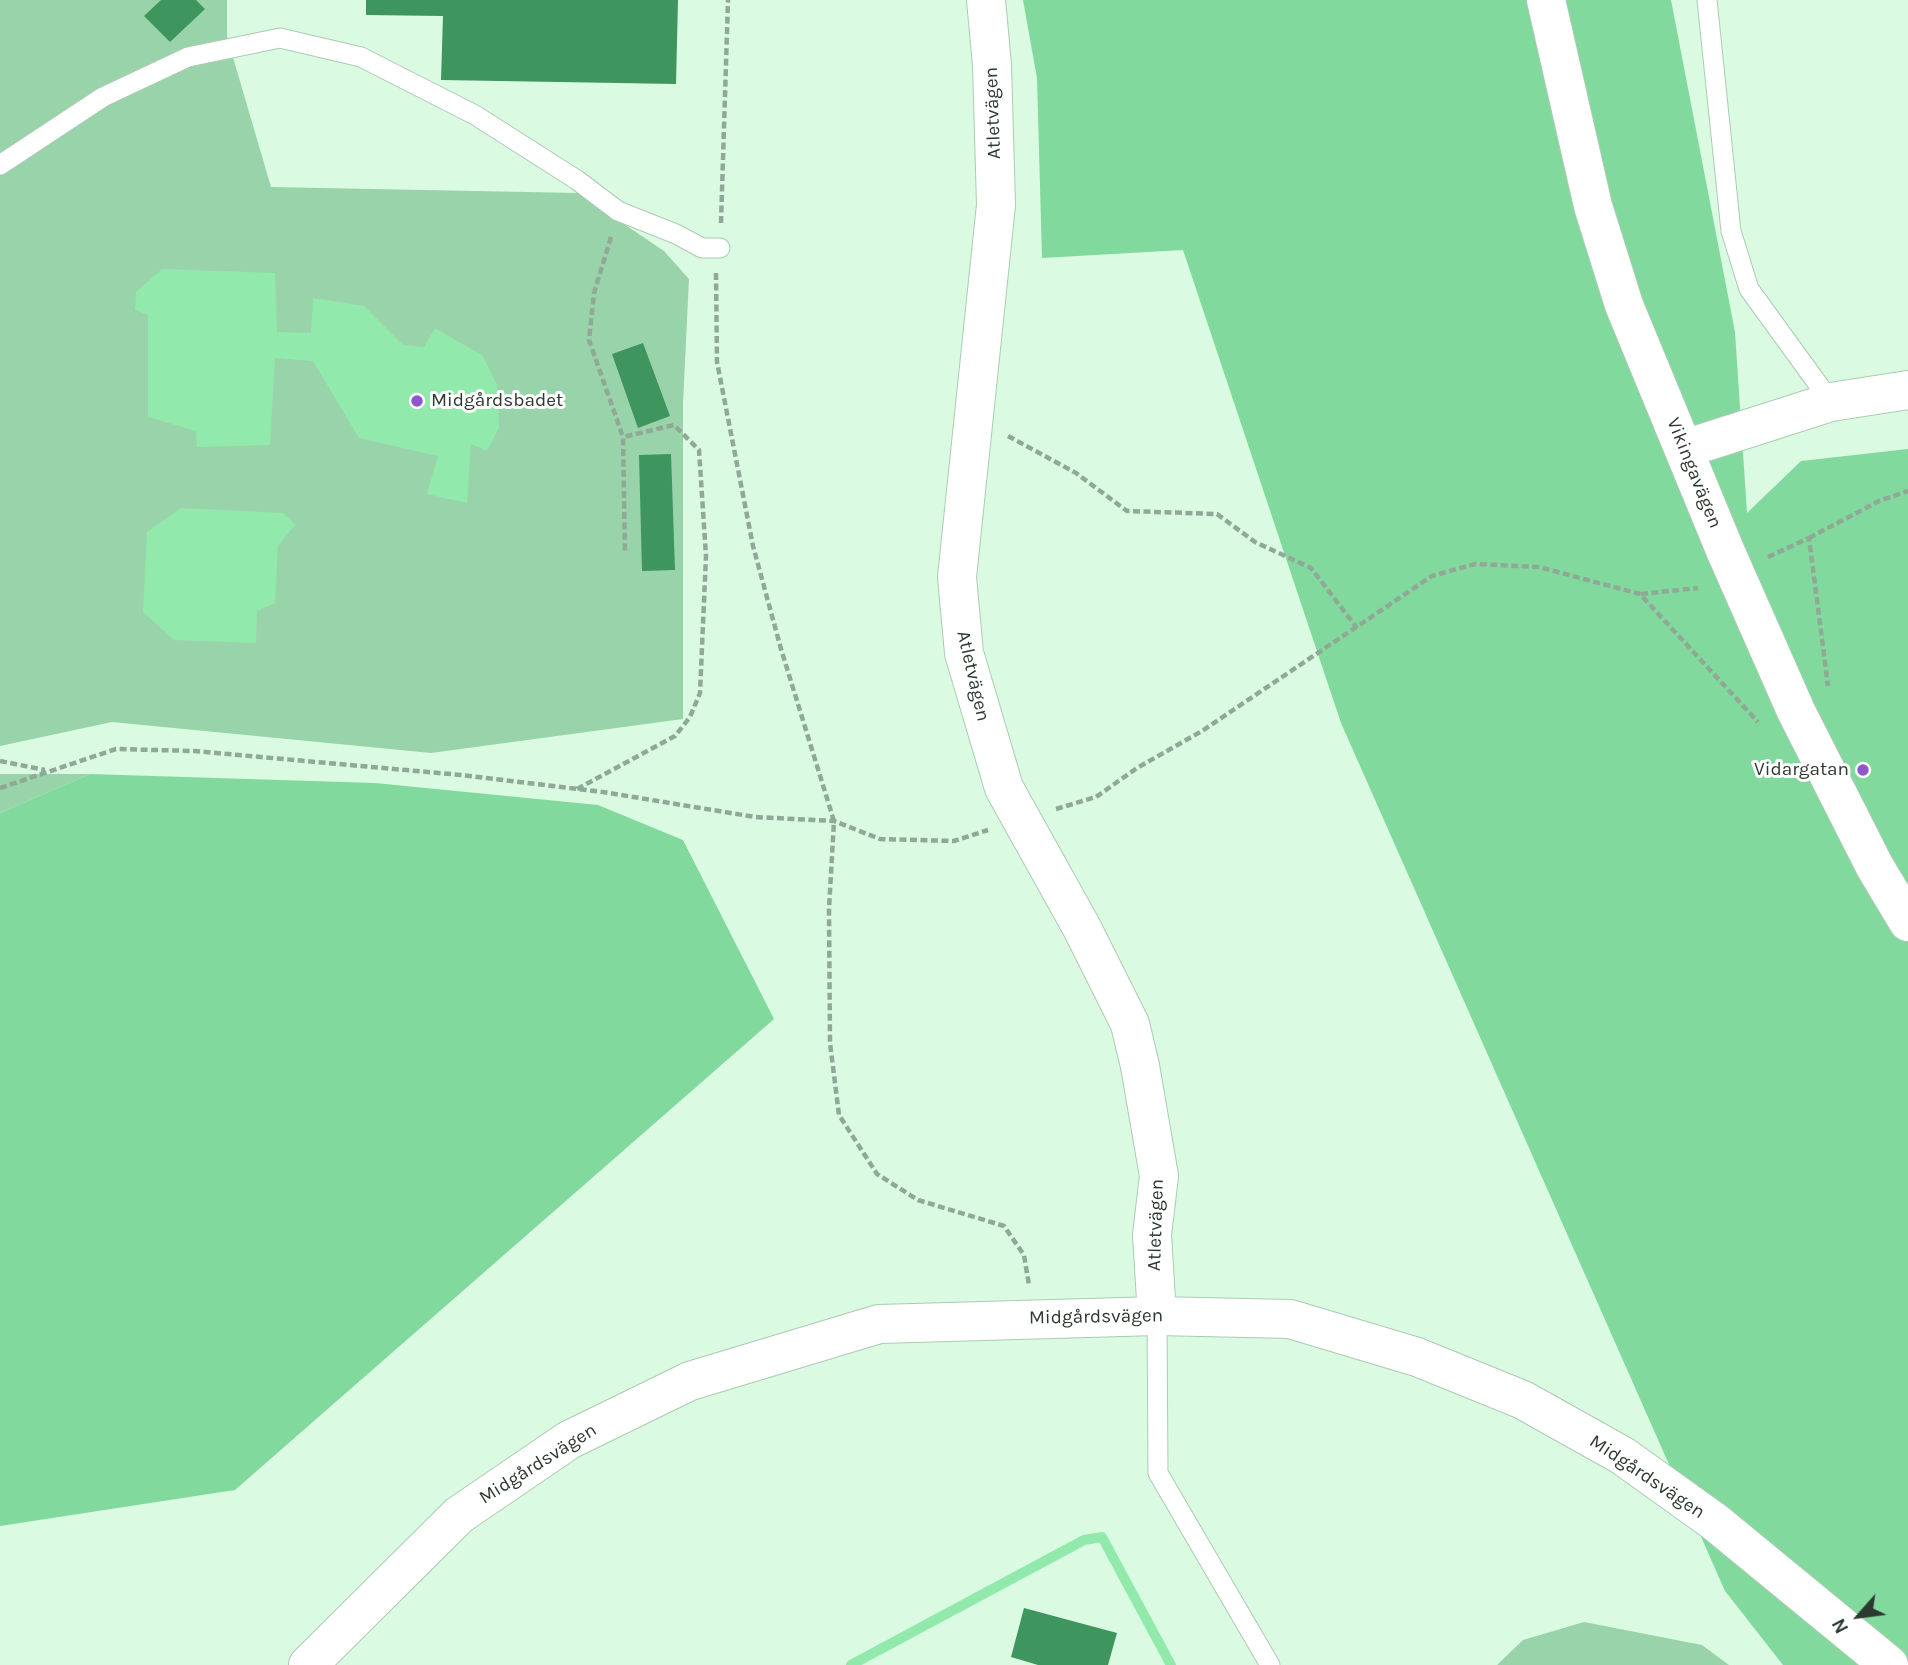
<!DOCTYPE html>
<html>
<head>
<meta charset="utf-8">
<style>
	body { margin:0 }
	#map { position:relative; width:1908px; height:1665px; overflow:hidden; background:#dafbe2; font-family:Karla,sans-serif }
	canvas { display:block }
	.north { position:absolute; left:1824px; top:1581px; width:70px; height:70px; -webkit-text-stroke:5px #fff; paint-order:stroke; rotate:242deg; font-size:19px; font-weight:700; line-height:28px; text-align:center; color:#2c3930 }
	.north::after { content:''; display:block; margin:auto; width:24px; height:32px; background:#2c3930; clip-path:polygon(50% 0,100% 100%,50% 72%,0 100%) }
</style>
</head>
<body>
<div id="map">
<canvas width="1908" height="1665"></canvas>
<div class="north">N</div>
</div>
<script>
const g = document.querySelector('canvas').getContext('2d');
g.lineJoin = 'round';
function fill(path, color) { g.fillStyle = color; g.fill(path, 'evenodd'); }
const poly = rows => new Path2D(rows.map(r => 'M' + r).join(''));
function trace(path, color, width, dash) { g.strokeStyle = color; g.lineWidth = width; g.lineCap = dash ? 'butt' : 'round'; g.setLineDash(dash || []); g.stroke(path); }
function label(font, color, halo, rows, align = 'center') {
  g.font = font + ' Karla,sans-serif'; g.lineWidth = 6; g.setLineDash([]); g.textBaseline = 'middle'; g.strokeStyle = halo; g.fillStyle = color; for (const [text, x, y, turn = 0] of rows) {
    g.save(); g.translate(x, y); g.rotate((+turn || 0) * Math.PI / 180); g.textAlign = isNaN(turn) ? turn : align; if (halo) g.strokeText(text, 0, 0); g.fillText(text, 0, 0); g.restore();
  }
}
const green = poly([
	[0,0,227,0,227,37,271,187,578,193,664,251,689,279,683,403,683,719,431,753,112,722,0,746],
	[0,774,90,774,0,813],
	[1584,1622,1702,1645,1729,1665,1497,1665,1523,1640]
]);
const forest = poly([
	[1023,0,1671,0,1735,332,1747,513,1801,461,1908,449,1908,1665,1783,1665,1725,1591,1341,723,1183,250,1042,258,1037,78],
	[90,774,375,783,598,805,683,840,774,1019,235,1490,0,1526,0,813]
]);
const water = poly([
	[162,269,275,273,277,332,311,333,313,298,364,306,403,345,424,347,435,328,483,356,497,385,499,428,487,451,471,444,467,503,427,494,438,456,359,438,313,361,275,358,270,445,197,447,196,431,148,417,148,315,135,310,136,292],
	[181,508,284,513,295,525,278,546,275,603,257,611,256,643,174,640,143,612,147,532]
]);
const stream = poly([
	[851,1665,1084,1540,1102,1537,1171,1665]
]);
const building = poly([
	[161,0,196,0,205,9,170,42,144,16],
	[366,0,678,0,676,84,441,80,443,16,366,15],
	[643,343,670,416,638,428,612,354],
	[671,454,675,570,642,571,639,455],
	[1024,1608,1117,1633,1108,1665,1038,1665,1011,1657]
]);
const path = poly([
	[721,223,728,0],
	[611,237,594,293,589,340,623,437,625,553],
	[716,273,717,362,753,546,781,649,834,821,829,909,830,1043,839,1115,877,1174,918,1200,1004,1226,1024,1255,1029,1285],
	[1008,436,1076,473,1127,511,1217,514,1255,542,1311,568,1357,628],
	[1809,538,1879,501,1908,491],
	[1768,557,1809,538,1828,686],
	[1641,594,1698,588],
	[0,761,45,770],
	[0,788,116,749,194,751,461,775,603,792,755,817,834,821,880,839,954,841,988,830],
	[577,789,675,736,690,717,700,693,706,556,699,450,674,425,623,437],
	[1056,809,1096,797,1137,768,1202,731,1432,576,1475,564,1539,567,1640,594,1758,722]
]);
const lane = poly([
	[1707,0,1731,231,1749,289,1831,402],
	[0,165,103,97,188,57,280,38,361,57,475,115,577,180,618,211,676,234,702,248,720,248],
	[1157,1316,1158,1473,1270,1665]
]);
const street = poly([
	[986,0,992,65,996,205,957,577,964,653,1004,788,1082,928,1130,1024,1140,1066,1159,1176,1152,1235,1157,1316],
	[1546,0,1593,206,1624,305,1725,550,1796,711,1875,867,1908,922],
	[1684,449,1831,402,1908,390]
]);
const secondary = poly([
	[308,1665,459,1515,569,1440,690,1381,879,1324,1157,1316,1290,1319,1417,1357,1523,1400,1623,1456,1715,1522,1889,1665]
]);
const markers = [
	[417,401,7,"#8f57ce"],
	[1863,770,7,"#8f57ce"]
];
const streetNames = [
	["Atletvägen",993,113,-92],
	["Vikingavägen",1694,473,68],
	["Atletvägen",973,676,77],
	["Atletvägen",1156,1225,-88],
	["Midgårdsvägen",1096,1317,-1],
	["Midgårdsvägen",538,1464,-32],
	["Midgårdsvägen",1647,1477,34]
];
const poiNames = [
	["Midgårdsbadet",431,401],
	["Vidargatan",1849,770,"right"]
];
fill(green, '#99d3a9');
fill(forest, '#82d99d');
fill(water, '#92e9ac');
trace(stream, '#92e9ac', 10);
fill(building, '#3e955e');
trace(lane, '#abcbb3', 21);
trace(street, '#abcbb3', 40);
trace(secondary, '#abcbb3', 40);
trace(path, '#90a996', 4.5, [7, 3.5]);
trace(lane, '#fff', 19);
trace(street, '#fff', 38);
trace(secondary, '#fff', 38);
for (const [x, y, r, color] of markers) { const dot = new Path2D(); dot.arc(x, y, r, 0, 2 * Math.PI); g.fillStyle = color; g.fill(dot); trace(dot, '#fff', 2.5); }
label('19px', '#2c3930', '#fff', streetNames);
label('19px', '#2c3930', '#fff', poiNames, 'left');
</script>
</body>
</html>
